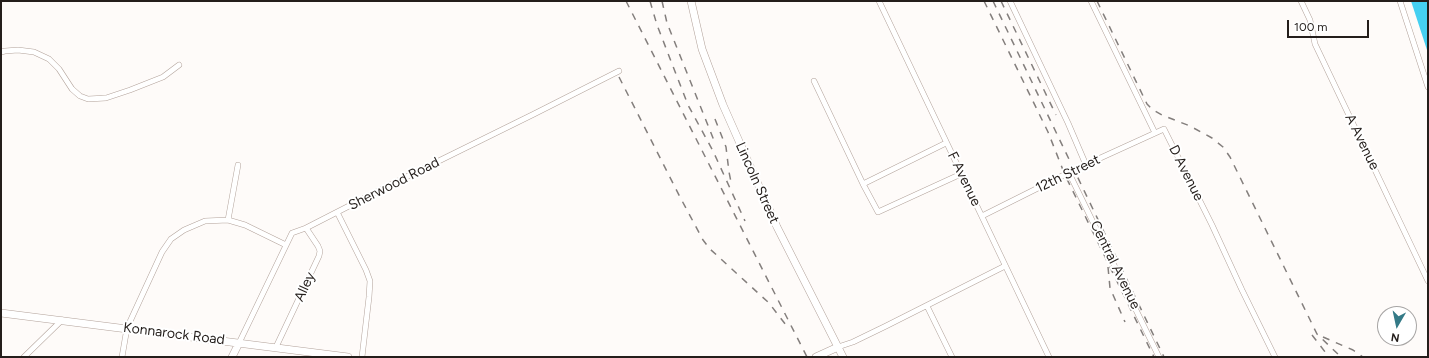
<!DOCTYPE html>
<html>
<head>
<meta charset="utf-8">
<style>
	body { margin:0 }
	#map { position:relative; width:1429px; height:358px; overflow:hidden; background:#fefbf9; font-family:Figtree,sans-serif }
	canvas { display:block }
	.frame { position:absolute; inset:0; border:2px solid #241e1b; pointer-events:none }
	.north { position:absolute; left:1377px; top:306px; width:40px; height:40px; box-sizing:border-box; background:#fff; border:1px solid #a7a5a4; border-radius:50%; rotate:189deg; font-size:11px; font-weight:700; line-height:16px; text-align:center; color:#241e1b }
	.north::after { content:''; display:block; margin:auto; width:14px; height:18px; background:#347a87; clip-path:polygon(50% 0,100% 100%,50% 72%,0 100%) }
	.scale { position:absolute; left:1287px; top:20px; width:82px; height:18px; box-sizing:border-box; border:2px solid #241e1b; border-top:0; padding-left:5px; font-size:12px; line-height:14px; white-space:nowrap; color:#241e1b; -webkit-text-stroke:3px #fff; paint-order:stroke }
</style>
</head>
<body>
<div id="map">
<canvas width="1429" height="358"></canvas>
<div class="frame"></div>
<div class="north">N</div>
<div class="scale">100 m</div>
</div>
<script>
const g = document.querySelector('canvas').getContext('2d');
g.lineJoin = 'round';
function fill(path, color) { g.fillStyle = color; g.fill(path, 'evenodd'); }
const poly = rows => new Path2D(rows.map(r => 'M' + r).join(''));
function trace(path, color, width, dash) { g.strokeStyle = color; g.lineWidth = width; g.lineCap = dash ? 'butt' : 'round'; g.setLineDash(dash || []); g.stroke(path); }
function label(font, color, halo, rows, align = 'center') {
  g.font = font + ' Figtree,sans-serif'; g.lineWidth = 4; g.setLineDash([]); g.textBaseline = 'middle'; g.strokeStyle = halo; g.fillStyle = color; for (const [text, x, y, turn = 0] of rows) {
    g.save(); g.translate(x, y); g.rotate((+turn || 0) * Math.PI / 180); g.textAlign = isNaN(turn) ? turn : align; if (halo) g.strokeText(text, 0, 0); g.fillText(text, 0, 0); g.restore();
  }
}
const water = poly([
	[1411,1,1428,1,1428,53]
]);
const street = poly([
	[879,1,1049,357],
	[1010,1,1068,123,1086,165],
	[1091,1,1155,133],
	[1301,1,1310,20,1315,44,1428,281],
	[1400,1,1428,87],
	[1,52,5,51,18,50,34,52,49,59,59,69,72,89,80,96,88,99,106,98,130,90,163,77,179,65],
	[814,81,863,184,878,212,961,174],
	[1069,173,1159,357],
	[863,184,946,143],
	[337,212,366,270,370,281,369,297,362,357],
	[982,216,1074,170,1164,129,1212,225,1242,290,1275,357],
	[228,220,238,165],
	[927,306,952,357],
	[239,343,292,233,306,228,388,186,534,114,619,71],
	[276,347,319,256,320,251,318,246,306,228],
	[838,347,853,342,886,326,1005,266],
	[24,357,62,320],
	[122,357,127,328,162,252,171,239,184,230,205,221,228,220,245,225,286,245]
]);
const secondary = poly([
	[691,1,702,49,723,105,777,227,843,357],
	[1,313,348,357],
	[232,357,239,343],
	[816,357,838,347]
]);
const rail = poly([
	[626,1,807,357],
	[650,1,657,25,688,105,713,151,745,221],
	[662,1,667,23,715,143],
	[984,1,1048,132,1065,175,1154,357],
	[993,1,1164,357],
	[1001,1,1056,115],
	[1097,1,1147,104,1153,110,1162,115,1190,126,1212,138,1223,147,1230,157,1317,334,1341,357],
	[619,77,680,197,703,240,710,249,769,303,789,329],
	[715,119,726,147,729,172,731,182],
	[1108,267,1110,288,1125,322],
	[1312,335,1329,357],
	[1323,337,1353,350,1363,357]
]);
const streetNames = [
	["A Avenue",1362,142,64],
	["D Avenue",1186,173,63],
	["12th Street",1068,174,-26],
	["F Avenue",964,179,64],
	["Lincoln Street",757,183,66],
	["Sherwood Road",394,184,-27],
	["Central Avenue",1115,265,64],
	["Alley",305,287,-65],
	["Konnarock Road",174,334,7]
];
fill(water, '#45d0f1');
trace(street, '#b2a29a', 6);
trace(secondary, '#b2a29a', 8);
trace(street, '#fff', 5);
trace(secondary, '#fff', 7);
trace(rail, '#837e7c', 1.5, [7, 7]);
label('14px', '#241e1b', '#fff', streetNames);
</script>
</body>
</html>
